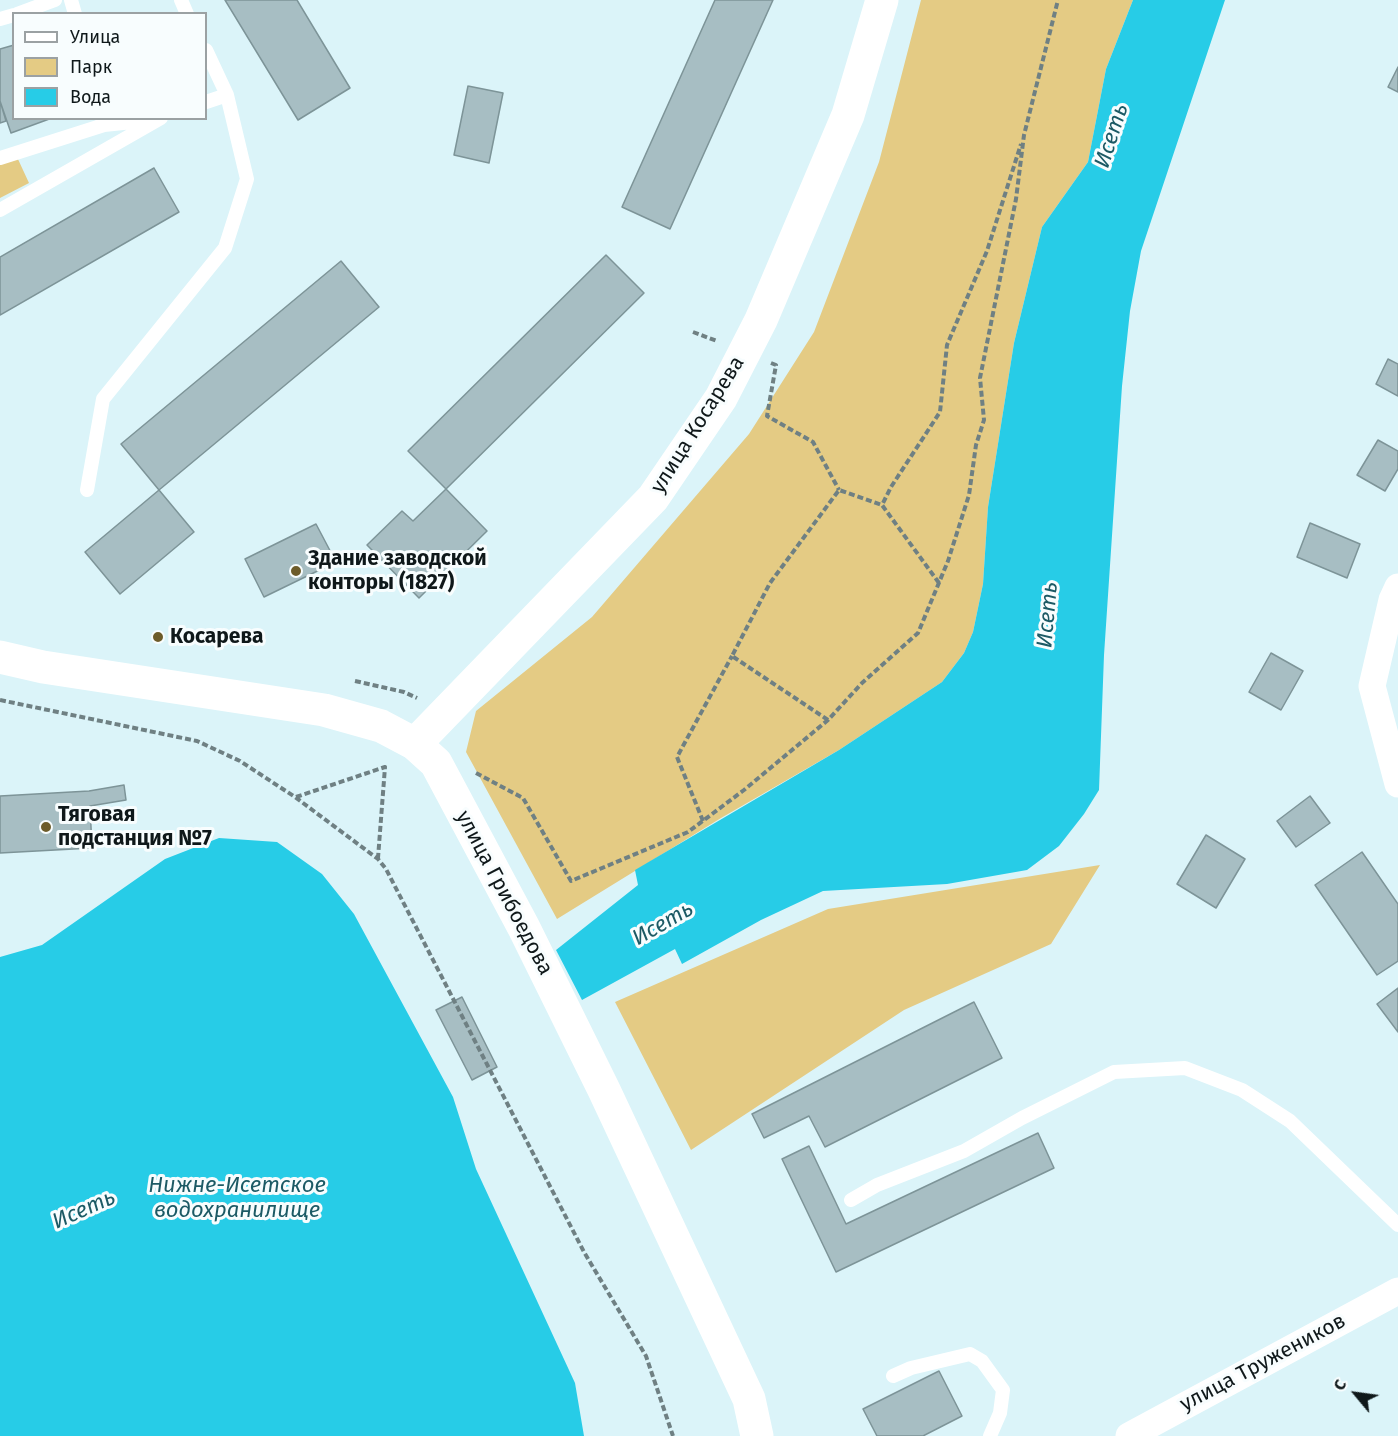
<!DOCTYPE html>
<html>
<head>
<meta charset="utf-8">
<style>
	body { margin:0 }
	#map { position:relative; width:1398px; height:1436px; overflow:hidden; background:#dbf4f9; font-family:"Fira Sans",sans-serif }
	canvas { display:block }
	.legend { position:absolute; left:12px; top:12px; width:195px; height:108px; box-sizing:border-box; background:#f8fdfe; border:2px solid #9ba1a3; margin:0; padding:8px 10px; list-style:none; font-size:18px; color:#0f181a }
	.legend li { display:flex; align-items:center; gap:12px; height:30px }
	.legend b { width:30px; border:2px solid #9ba1a3 }
	.north { position:absolute; left:1326px; top:1364px; width:60px; height:60px; -webkit-text-stroke:4px #f8fdfe; paint-order:stroke; rotate:299deg; font-size:16px; font-weight:700; line-height:24px; text-align:center; color:#0f181a }
	.north::after { content:''; display:block; margin:auto; width:21px; height:27px; background:#0f181a; clip-path:polygon(50% 0,100% 100%,50% 72%,0 100%) }
</style>
</head>
<body>
<div id="map">
<canvas width="1398" height="1436"></canvas>
<ul class="legend">
<li><b style="height:8px;background:#fff"></b>Улица</li>
<li><b style="height:16px;background:#e4cb84"></b>Парк</li>
<li><b style="height:16px;background:#27cce7"></b>Вода</li>
</ul>
<div class="north">С</div>
</div>
<script>
const g = document.querySelector('canvas').getContext('2d');
g.lineJoin = 'round';
function fill(path, color) { g.fillStyle = color; g.fill(path, 'evenodd'); }
const poly = rows => new Path2D(rows.map(r => 'M' + r).join(''));
function trace(path, color, width, dash) { g.strokeStyle = color; g.lineWidth = width; g.lineCap = dash ? 'butt' : 'round'; g.setLineDash(dash || []); g.stroke(path); }
function label(font, color, halo, rows, align = 'center') {
  g.font = font + ' "Fira Sans",sans-serif'; g.lineWidth = 6; g.setLineDash([]); g.textBaseline = 'middle'; g.strokeStyle = halo; g.fillStyle = color; for (const [text, x, y, turn = 0] of rows) {
    g.save(); g.translate(x, y); g.rotate((+turn || 0) * Math.PI / 180); g.textAlign = isNaN(turn) ? turn : align; if (halo) g.strokeText(text, 0, 0); g.fillText(text, 0, 0); g.restore();
  }
}
const green = poly([
	[921,0,1133,0,1106,69,1088,162,1042,227,1014,343,988,507,983,584,973,632,964,653,942,682,839,750,721,818,557,919,466,752,476,711,592,617,749,434,814,332,879,162],
	[17,157,29,183,0,198,0,164],
	[1100,865,1051,944,904,1010,691,1150,615,1002,828,909]
]);
const water = poly([
	[1133,0,1225,0,1141,251,1130,311,1122,386,1104,655,1099,790,1084,814,1059,846,1027,870,947,884,823,891,761,920,682,964,675,949,582,1000,556,950,638,885,635,870,839,750,942,682,964,653,973,632,983,584,988,507,1014,343,1042,227,1088,162,1106,69],
	[219,838,277,842,322,874,354,914,453,1097,476,1169,575,1383,584,1436,0,1436,0,957,42,945,165,859]
]);
const building = poly([
	[225,0,297,0,350,88,298,120,225,0],
	[715,0,773,0,670,229,622,207,715,0],
	[14,45,14,118,52,118,11,133,0,101,0,49,14,45],
	[1398,67,1398,92,1388,87,1398,67],
	[468,86,503,93,489,163,454,155,468,86],
	[0,101,6,121,0,123,0,101],
	[154,168,179,212,0,315,0,257,154,168],
	[606,255,644,293,446,489,408,451,606,255],
	[341,261,379,307,159,490,121,444,341,261],
	[1388,359,1398,364,1398,396,1376,384,1388,359],
	[1378,440,1398,451,1398,469,1385,491,1357,475,1378,440],
	[446,489,487,531,419,598,367,545,402,511,413,521,446,489],
	[159,490,194,532,120,594,85,552,159,490],
	[1310,523,1360,544,1347,578,1297,557,1310,523],
	[316,524,336,562,264,597,245,559,316,524],
	[1271,653,1303,671,1281,710,1249,692,1271,653],
	[124,785,126,800,90,806,92,848,0,853,0,796,89,791,124,785],
	[1310,796,1330,823,1296,847,1277,821,1310,796],
	[1206,835,1245,859,1216,908,1177,884,1206,835],
	[1362,852,1398,904,1398,961,1377,975,1315,885,1362,852],
	[1398,988,1398,1032,1377,1004,1398,988],
	[462,997,497,1067,472,1080,436,1010,462,997],
	[974,1002,1002,1058,825,1147,809,1116,764,1138,752,1114,974,1002],
	[1038,1133,1054,1168,836,1272,782,1159,809,1146,846,1224,1038,1133],
	[939,1371,962,1416,923,1436,877,1436,863,1409,939,1371]
]);
const path = poly([
	[693,332,717,341],
	[771,363,776,365,767,416,813,442,839,490],
	[939,583,882,505,891,487,940,412,947,345,987,251,1021,144],
	[355,681,404,692,417,698],
	[0,700,197,741,240,761,295,797,378,859,386,869,584,1252,646,1356,673,1436],
	[828,720,732,656,770,583,839,490,882,505],
	[476,773,523,798,571,881,688,832,744,790,828,720,862,683,918,633,948,561,969,495,976,445,984,420,980,378,1016,199,1024,135,1058,0],
	[296,797,385,767,378,858],
	[703,821,677,757,732,656]
]);
const service = poly([
	[71,0,75,14],
	[181,0,187,14],
	[17,14,55,0],
	[0,19,14,15],
	[206,50,227,95,206,102],
	[104,125,152,120],
	[0,158,104,125,102,118],
	[0,210,161,118],
	[87,490,103,399,225,248,247,179,227,95],
	[851,1200,877,1185,964,1151,1022,1118,1114,1072,1185,1068,1242,1090,1290,1121,1398,1225],
	[893,1376,911,1368,970,1354,982,1361,1003,1390,1000,1413,990,1436]
]);
const minor = poly([
	[1398,587,1392,600,1372,686,1398,784],
	[1129,1436,1398,1291]
]);
const tertiary = poly([
	[415,744,653,498,721,398,761,320,848,115,882,0]
]);
const secondary = poly([
	[0,657,43,667,324,710,381,726,415,744,436,763,524,928,604,1090,749,1399,757,1436]
]);
const markers = [
	[296,571,6,"#6d5c2a"],
	[158,637,6,"#6d5c2a"],
	[46,827,6,"#6d5c2a"]
];
const streetNames = [
	["улица Косарева",698,425,-58],
	["улица Грибоедова",504,893,62],
	["улица Тружеников",1263,1363,-28]
];
const poiNames = [
	["Здание заводской",308,559],
	["конторы (1827)",308,583],
	["Косарева",170,637],
	["Тяговая",58,815],
	["подстанция №7",58,839]
];
const waterNames = [
	["Исеть",1112,136,-72],
	["Исеть",1048,615,-85],
	["Исеть",663,924,-30],
	["Нижне-Исетское",237,1186],
	["водохранилище",237,1211],
	["Исеть",84,1210,-24]
];
fill(green, '#e4cb84');
fill(water, '#27cce7');
fill(building, '#a7bec3');
trace(building, '#7d9498', 1.5);
trace(path, '#6f8083', 4, [6, 3]);
trace(service, '#fff', 14);
trace(minor, '#fff', 27);
trace(tertiary, '#fff', 33);
trace(secondary, '#fff', 33);
for (const [x, y, r, color] of markers) { const dot = new Path2D(); dot.arc(x, y, r, 0, 2 * Math.PI); g.fillStyle = color; g.fill(dot); trace(dot, '#f8fdfe', 2); }
label('21px', '#0f181a', '#f8fdfe', streetNames);
label('bold 21px', '#0f181a', '#f8fdfe', poiNames, 'left');
label('italic 22px', '#1c5a65', '#f8fdfe', waterNames);
</script>
</body>
</html>
